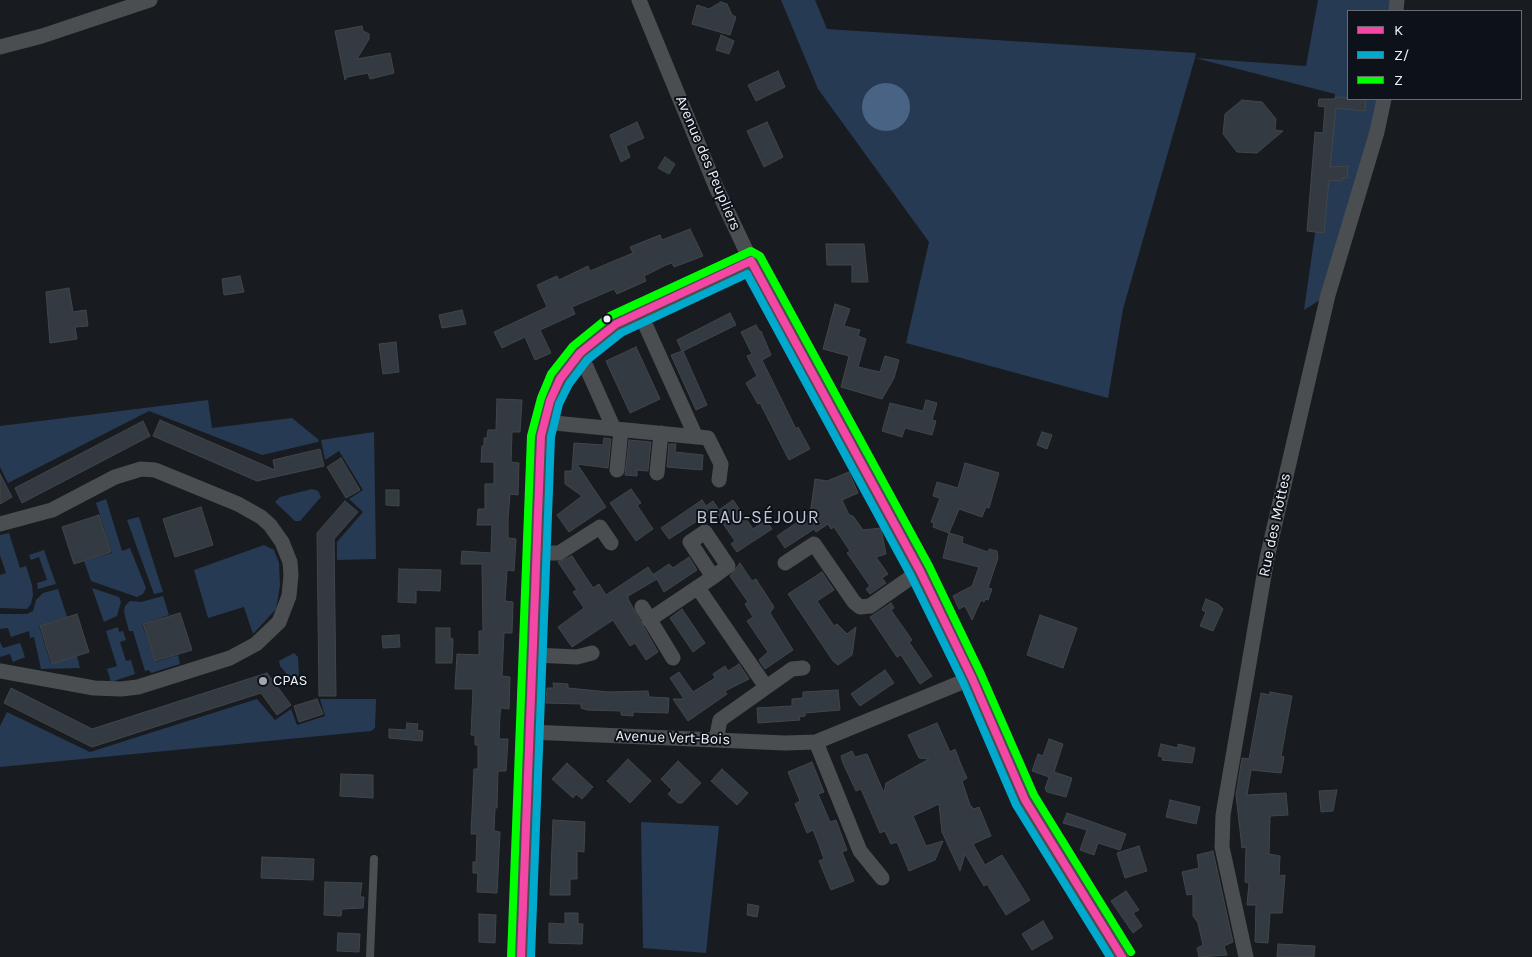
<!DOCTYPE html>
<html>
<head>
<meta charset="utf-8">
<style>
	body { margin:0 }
	#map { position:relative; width:1532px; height:957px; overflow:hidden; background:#181c20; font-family:Karla,sans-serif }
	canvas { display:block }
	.legend { position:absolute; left:1347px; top:10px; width:175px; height:90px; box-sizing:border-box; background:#0d121a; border:1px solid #676c72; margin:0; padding:6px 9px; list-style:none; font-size:15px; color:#edf2f7 }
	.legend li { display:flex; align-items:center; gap:10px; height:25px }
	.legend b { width:25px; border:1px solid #676c72 }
</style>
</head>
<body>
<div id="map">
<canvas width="1532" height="957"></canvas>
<ul class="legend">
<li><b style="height:6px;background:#f346a5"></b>K</li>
<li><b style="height:6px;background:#00a9ce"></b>Z/</li>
<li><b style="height:6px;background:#0f0"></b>Z</li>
</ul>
</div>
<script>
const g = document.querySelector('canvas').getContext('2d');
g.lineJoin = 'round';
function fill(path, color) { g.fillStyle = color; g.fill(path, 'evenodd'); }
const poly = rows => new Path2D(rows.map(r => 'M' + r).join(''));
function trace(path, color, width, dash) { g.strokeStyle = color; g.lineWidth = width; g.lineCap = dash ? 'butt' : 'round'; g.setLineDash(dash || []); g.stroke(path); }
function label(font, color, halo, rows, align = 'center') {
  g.font = font + ' Karla,sans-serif'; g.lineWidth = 4; g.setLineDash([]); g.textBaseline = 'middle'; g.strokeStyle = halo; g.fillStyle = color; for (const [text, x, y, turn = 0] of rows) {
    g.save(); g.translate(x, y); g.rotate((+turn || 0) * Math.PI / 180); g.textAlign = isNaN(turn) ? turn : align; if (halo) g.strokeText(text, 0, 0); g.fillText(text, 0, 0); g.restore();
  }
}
const green = poly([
	[781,0,815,0,827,29,1196,53,1195,58,1306,66,1318,0,1392,0,1392,11,1348,11,1348,99,1384,99,1328,295,1304,310,1335,94,1195,58,1123,309,1108,398,906,343,929,242,818,89],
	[208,400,212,428,292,418,319,440,318,442,262,455,149,411,8,483,0,467,0,426],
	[374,432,376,559,337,560,337,542,363,512,349,499,363,490,339,451,325,460,321,440],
	[312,489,318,491,321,497,300,521,295,521,275,502,280,497],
	[106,499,122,551,130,548,146,588,143,594,137,597,91,581,84,561,112,553,96,503],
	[139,517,163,592,154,594,127,520],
	[9,533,20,568,26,566,32,585,33,595,31,604,27,609,0,608,0,575,6,573,0,555,0,535],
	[264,545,274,550,279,563,280,585,276,609,253,634,244,607,208,618,194,570],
	[44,550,56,584,38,589,37,583,47,580,39,557,31,560,29,555],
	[92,588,119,597,121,602,117,616,104,622],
	[58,589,67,617,39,626,51,664,77,656,80,668,41,669,34,637,30,638,29,631,11,637,8,628,0,629,0,614,27,614,33,611,36,600,43,593],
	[163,596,169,615,142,624,155,662,178,655,180,664,151,673,149,670,145,671,133,631,129,631,124,612,125,606,130,601,141,602],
	[118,627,119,632,123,631,126,640,120,642,126,661,131,660,135,674,111,682,107,669,117,666,106,631],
	[0,642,3,648,20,643,25,657,13,662,10,654,0,657],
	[294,653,298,657,299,675,297,679,292,680,280,666,279,661],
	[257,699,275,720,291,709,297,725,325,716,320,699,376,699,375,728,371,731,0,767,0,726,7,712,90,752],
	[641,822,719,826,706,953,643,948]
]);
const water = poly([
	'862 107a24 24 0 1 1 48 0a24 24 0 1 1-48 0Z'
]);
const building = poly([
	[721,2,727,4,732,15,736,17,730,35,692,24,697,5,709,9,721,2],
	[362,26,363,31,369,34,369,39,357,59,390,53,394,73,370,79,368,73,347,77,345,80,335,31,362,26],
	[721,35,734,41,729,54,716,50,721,35],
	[778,71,785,87,756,101,748,85,778,71],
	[1336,97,1366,99,1365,111,1336,108,1330,167,1348,166,1347,178,1342,178,1342,181,1329,180,1324,233,1307,231,1315,132,1323,133,1325,107,1318,106,1319,99,1336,99,1336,97],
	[1242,100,1262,102,1276,119,1275,130,1283,131,1257,153,1237,152,1223,134,1225,114,1242,100],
	[637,122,644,138,626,146,630,157,621,162,610,135,637,122],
	[767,122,783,157,764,167,747,131,767,122],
	[665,157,675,164,669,174,658,168,665,157],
	[690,229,703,256,674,267,672,263,666,265,644,276,646,281,617,294,614,289,572,307,575,314,540,330,551,353,535,360,525,337,502,348,494,332,547,307,537,285,557,276,559,280,588,266,590,271,633,253,630,247,660,235,662,240,690,229],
	[826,244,864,244,868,282,852,282,852,265,827,265,826,244],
	[240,276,244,292,224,295,222,279,240,276],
	[69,288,73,312,86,310,88,326,75,327,77,339,50,343,46,292,69,288],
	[835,304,850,309,844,326,860,330,858,336,866,339,858,367,880,372,885,356,899,360,894,378,882,399,841,387,849,356,823,349,835,304],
	[462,310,466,324,442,328,439,315,462,310],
	[730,313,736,325,683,351,707,405,696,410,671,355,682,351,677,340,730,313],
	[756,325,760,332,761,331,771,355,762,360,796,429,798,427,810,449,789,460,760,403,758,404,746,383,757,376,747,356,752,354,741,332,756,325],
	[396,342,399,372,383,374,379,344,396,342],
	[636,347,660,399,630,413,606,361,636,347],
	[497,399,522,400,520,432,512,432,511,462,519,463,518,495,510,494,508,519,508,538,516,539,514,571,507,570,505,601,513,602,512,633,504,633,502,676,510,677,509,709,501,708,500,714,499,739,508,739,506,771,498,771,497,808,495,808,494,831,500,832,497,893,477,892,478,873,473,873,473,862,476,862,477,834,471,834,474,769,478,769,478,745,475,745,475,735,471,735,473,689,455,689,457,654,479,655,479,631,483,631,482,564,461,564,462,551,491,553,492,525,477,525,478,509,485,509,485,484,494,484,494,462,481,462,482,446,484,446,484,438,487,438,488,430,496,430,497,399],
	[926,400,937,403,932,420,936,421,932,435,905,428,902,437,882,431,890,403,923,411,926,400],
	[160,420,275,470,273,460,320,449,324,466,257,481,153,436,160,420],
	[143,421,150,436,22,503,15,488,143,421],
	[1042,432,1052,435,1047,449,1037,445,1042,432],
	[604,438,611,439,608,468,577,464,606,507,569,532,557,515,582,496,565,484,565,471,572,471,574,443,603,445,604,438],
	[629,440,651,442,648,471,637,470,637,476,625,475,629,440],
	[669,444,676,444,675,452,703,455,702,470,667,467,669,444],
	[341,458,360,490,346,498,327,467,341,458],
	[965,463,999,473,989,508,986,507,982,517,959,509,949,533,963,537,962,543,988,552,989,549,997,551,998,558,988,588,992,589,988,600,985,599,984,602,981,600,972,620,965,606,959,609,953,596,972,586,979,567,943,558,949,533,933,527,934,523,931,522,940,498,933,496,937,482,958,488,965,463],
	[849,472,858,493,842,500,849,515,853,516,863,530,881,528,886,554,876,557,888,574,882,578,886,583,870,594,866,589,870,586,850,557,847,553,850,551,834,527,831,529,828,524,816,532,814,529,785,548,777,536,811,513,809,510,811,508,815,479,827,481,849,472],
	[0,474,12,497,0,504,0,474],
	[631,489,641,503,637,505,653,529,636,541,610,503,631,489],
	[386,490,399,490,399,506,386,505,386,490],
	[702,500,706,506,713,501,719,510,733,500,753,529,766,520,772,529,737,552,731,544,735,541,716,513,707,519,705,516,669,539,661,528,702,500],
	[345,501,358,512,334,539,336,696,319,696,317,533,345,501],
	[201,507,213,545,175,557,163,519,201,507],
	[99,515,111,552,74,564,62,527,99,515],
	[572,556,593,588,599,584,606,595,648,567,655,577,654,574,669,564,673,568,689,557,697,570,664,592,657,579,628,596,628,599,658,652,646,660,635,643,630,646,613,620,572,647,558,627,584,608,573,592,577,590,558,562,572,556],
	[740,563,752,581,756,579,774,607,770,613,793,650,765,669,759,660,768,652,747,621,753,617,745,604,748,602,730,576,740,563],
	[399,569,441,570,440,591,416,590,416,603,398,602,399,569],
	[822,572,834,590,817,601,834,626,837,624,847,634,856,627,852,655,838,665,833,661,788,594,822,572],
	[1206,599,1218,604,1223,609,1213,631,1200,626,1206,612,1202,610,1206,599],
	[891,603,894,608,891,610,912,640,909,642,932,676,920,684,901,655,897,657,870,617,891,603],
	[682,609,705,643,693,652,670,618,682,609],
	[180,613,192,650,155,661,143,624,180,613],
	[77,614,89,652,52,664,40,626,77,614],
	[1040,615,1077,628,1063,668,1027,655,1040,615],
	[436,628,450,628,450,638,453,639,452,663,436,663,436,628],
	[399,635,400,647,383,648,382,636,399,635],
	[739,664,749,679,725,691,727,694,688,721,673,699,684,699,670,678,679,672,693,692,715,678,713,674,725,666,728,671,739,664],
	[885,670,894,683,860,706,851,694,885,670],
	[267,673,291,705,277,715,261,693,92,747,4,703,11,688,92,729,267,673],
	[553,683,568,684,568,688,608,692,648,691,649,697,669,698,668,713,633,712,633,716,621,715,621,711,587,710,581,708,581,704,546,703,547,688,554,688,553,683],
	[838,690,840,710,805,713,805,716,799,717,800,720,758,723,757,708,792,706,792,699,803,698,803,692,838,690],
	[1270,692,1292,696,1281,756,1284,757,1281,773,1251,770,1247,795,1286,793,1288,815,1270,816,1269,854,1280,856,1279,876,1285,875,1282,913,1270,913,1268,943,1255,942,1256,905,1247,905,1249,883,1245,882,1246,847,1242,848,1236,795,1242,758,1249,759,1261,693,1270,695,1270,692],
	[317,699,323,714,299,722,294,706,317,699],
	[407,723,418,724,417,730,423,731,422,741,389,738,389,729,406,730,407,723],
	[937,723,950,752,955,749,962,767,967,778,962,781,970,805,974,809,979,807,991,836,973,844,985,865,1002,855,1030,900,1006,915,987,884,984,886,965,854,960,871,942,832,939,804,913,816,926,846,943,841,935,860,909,871,897,842,891,844,885,831,880,833,861,789,856,791,843,763,841,756,852,751,855,757,867,754,884,793,886,783,929,759,919,758,908,735,937,723],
	[1049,739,1063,744,1054,772,1072,778,1066,797,1047,792,1045,789,1049,777,1032,771,1038,754,1043,756,1049,739],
	[1161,744,1178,748,1178,744,1195,748,1192,763,1162,760,1163,757,1158,756,1161,744],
	[628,759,651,781,630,803,607,781,628,759],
	[678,761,701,783,682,803,678,803,668,794,672,790,661,779,678,761],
	[812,762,824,792,818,794,830,822,836,820,847,850,842,852,854,881,831,890,819,861,824,859,819,845,813,830,807,833,795,804,800,801,788,772,812,762],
	[567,763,593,787,582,799,576,794,573,798,552,779,567,763],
	[722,769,748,793,737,805,711,781,722,769],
	[341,774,373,775,373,798,340,796,341,774],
	[1337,790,1333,811,1321,812,1319,791,1337,790],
	[1170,800,1200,807,1196,824,1166,817,1170,800],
	[1067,813,1126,834,1120,850,1098,843,1094,855,1080,850,1087,830,1063,823,1067,813],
	[553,820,585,822,584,852,577,851,577,879,570,879,570,895,550,895,553,820],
	[1139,846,1147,871,1125,878,1117,853,1139,846],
	[1213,851,1233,942,1224,946,1227,955,1199,957,1197,948,1203,945,1198,923,1193,916,1193,894,1187,895,1182,872,1199,868,1197,855,1213,851],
	[262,857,314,859,313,880,261,878,262,857],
	[325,882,362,883,360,897,364,897,363,908,342,909,341,916,324,915,325,882],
	[1126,891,1139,910,1133,913,1142,926,1133,933,1111,901,1126,891],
	[748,904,759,906,757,917,747,915,748,904],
	[565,913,578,913,578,924,583,924,582,944,549,943,549,923,565,924,565,913],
	[479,914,496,915,495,943,479,942,479,914],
	[1043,921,1053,938,1032,950,1022,934,1043,921],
	[338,933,360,934,359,952,337,951,338,933],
	[1278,944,1315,946,1314,957,1277,957,1278,944]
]);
const service = poly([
	[370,957,374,859]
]);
const minor = poly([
	[639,0,716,187,751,261,920,571,972,678,1025,800,1122,957],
	[1396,11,1397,0],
	[0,47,42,36,150,0],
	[640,313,696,437],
	[580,353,614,429],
	[544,422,708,438,721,464,719,480],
	[617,470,621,430],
	[657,473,661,433],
	[0,524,52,510,115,477,141,469,155,470,238,504,261,517,270,525,282,542,290,562,291,575,289,596,279,622,256,644,230,658,138,687,121,689,94,688,0,671],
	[537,553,559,553,600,527,611,543],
	[785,563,814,544,854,602,860,607,870,606,920,571],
	[698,588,766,687],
	[642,607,673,658],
	[649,620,713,577,690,542,705,532,728,566,713,577],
	[534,655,577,657,592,653],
	[530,732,785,743,816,742,972,678],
	[716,740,720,720,792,669,803,668],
	[816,742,860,851,882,878],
	[521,957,541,436,550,401,560,379,580,353,596,338,616,324,751,261],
	[1246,957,1222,847,1223,815,1267,558,1328,295,1377,132,1384,99]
]);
const bus1 = poly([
	[751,261,920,571,972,678,1025,800,1122,957],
	[521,957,541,436,550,401,560,379,580,353,616,324,751,261]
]);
const bus2 = poly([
	[531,957,551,437,559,404,569,384,587,360,621,333,747,274,911,576,963,682,1016,805,1110,957]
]);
const bus3 = poly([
	[511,957,531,436,541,398,551,374,573,346,610,316,751,251,760,256,929,566,981,674,1034,795,1131,952]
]);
const markers = [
	[607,319,4.5,"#edf2f7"],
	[263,681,5,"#a2a7ac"]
];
const streetNames = [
	["Avenue des Peupliers",708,163,67],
	["Rue des Mottes",1275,525,-78],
	["Avenue Vert-Bois",673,738,2]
];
const poiNames = [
	["CPAS",273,681]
];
const quarterNames = [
	["BEAU-SÉJOUR",758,518]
];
fill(green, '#263a54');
fill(water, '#496385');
fill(building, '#343a42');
trace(building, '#424649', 1);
trace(service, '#4b4e51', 8);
trace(minor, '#4b4e51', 15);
trace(bus1, '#f346a5', 8);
trace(bus2, '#00a9ce', 8);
trace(bus3, '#0f0', 8);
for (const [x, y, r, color] of markers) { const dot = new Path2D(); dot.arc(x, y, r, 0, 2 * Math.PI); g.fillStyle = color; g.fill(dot); trace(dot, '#0d121a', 2); }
label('15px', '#edf2f7', '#0d121a', streetNames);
label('15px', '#edf2f7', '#0d121a', poiNames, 'left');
g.letterSpacing = '1px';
label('18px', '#c0c8d3', '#0d121a', quarterNames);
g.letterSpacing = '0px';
</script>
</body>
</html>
